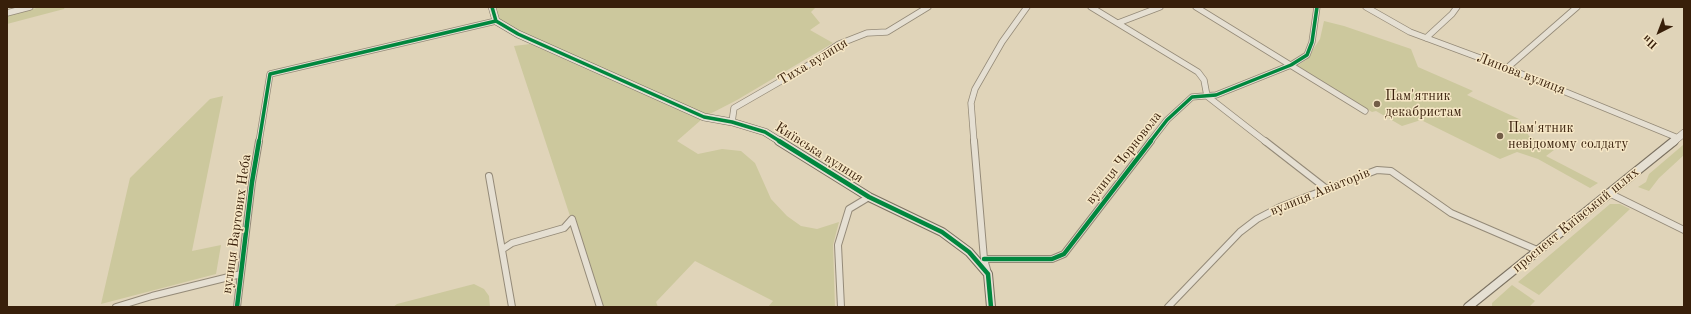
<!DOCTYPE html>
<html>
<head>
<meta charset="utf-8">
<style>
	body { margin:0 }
	#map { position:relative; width:1691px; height:314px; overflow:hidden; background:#e0d4b9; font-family:"Old Standard TT",serif }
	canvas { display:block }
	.frame { position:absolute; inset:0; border:8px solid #381f0a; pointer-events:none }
	.north { position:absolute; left:1639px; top:12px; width:40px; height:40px; -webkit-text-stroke:3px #f6e7c6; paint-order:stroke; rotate:222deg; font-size:11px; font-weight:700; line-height:16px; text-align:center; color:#381f0a }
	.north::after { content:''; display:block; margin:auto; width:14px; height:18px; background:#381f0a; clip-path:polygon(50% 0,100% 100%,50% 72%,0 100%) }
</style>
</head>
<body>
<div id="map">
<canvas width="1691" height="314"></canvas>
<div class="frame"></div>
<div class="north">Пн</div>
</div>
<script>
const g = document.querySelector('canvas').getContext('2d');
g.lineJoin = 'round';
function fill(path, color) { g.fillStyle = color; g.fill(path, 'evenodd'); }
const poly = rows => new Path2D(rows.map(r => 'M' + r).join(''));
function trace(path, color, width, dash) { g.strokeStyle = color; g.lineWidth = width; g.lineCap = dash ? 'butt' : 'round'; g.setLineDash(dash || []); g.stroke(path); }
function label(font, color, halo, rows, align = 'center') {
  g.font = font + ' "Old Standard TT",serif'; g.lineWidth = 3; g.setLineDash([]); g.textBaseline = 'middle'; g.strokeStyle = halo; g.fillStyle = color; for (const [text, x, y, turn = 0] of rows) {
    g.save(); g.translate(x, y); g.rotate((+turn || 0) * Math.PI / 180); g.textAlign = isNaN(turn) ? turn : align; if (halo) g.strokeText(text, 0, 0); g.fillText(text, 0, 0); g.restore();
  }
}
const green = poly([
	[40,7,65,7,64,9,7,24,7,16],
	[491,7,816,7,811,12,820,23,810,30,833,43,737,100,704,117,496,21],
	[1324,21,1344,26,1411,49,1418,67,1473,91,1467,95,1519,119,1529,136,1554,150,1546,156,1598,183,1590,188,1538,159,1517,152,1500,159,1421,120,1402,126,1376,111,1372,112,1297,66,1306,60,1320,39],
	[530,44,701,120,677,141,698,154,722,149,741,151,755,163,771,199,787,216,801,226,817,229,839,222,833,245,835,307,768,307,773,301,695,261,656,302,658,307,600,307,514,46],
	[223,96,192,251,221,245,216,274,101,304,130,178,210,99],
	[1683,145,1684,155,1659,178,1649,191,1638,187,1646,182,1649,174],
	[1610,204,1620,204,1630,209,1539,295,1518,282],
	[474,284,484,289,489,296,490,307,393,307,397,304],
	[1512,285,1535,301,1529,307,1492,307,1492,303]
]);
const streetFar1 = poly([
	[1091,7,1198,72,1204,80,1207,96,1266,142],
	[1196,7,1365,111],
	[1366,7,1410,32,1507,68,1678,138],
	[7,13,30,7],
	[1118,23,1160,7],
	[1426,38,1452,14,1457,7],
	[1507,68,1577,7],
	[732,122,734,108,807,66,839,44,867,33,887,32,928,7],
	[259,142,270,74,496,21],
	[974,142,971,103,975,89,1002,42,1027,7],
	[1150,142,1167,120,1192,97,1216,95,1291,65,1307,55,1312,42,1317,7]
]);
const street = poly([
	[974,141,984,259,988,273],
	[1265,141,1328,190],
	[489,176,512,307],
	[1609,193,1684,230],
	[503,249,512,243,564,228,572,219,600,307],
	[984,259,1052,259,1064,254,1151,141],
	[116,307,152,296,241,274],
	[237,307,252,182,259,141],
	[841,307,838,245,849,209,869,197],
	[1168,307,1240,232,1257,219,1280,207,1377,170,1391,171,1451,213,1537,250]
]);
const secondaryFar1 = poly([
	[492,7,496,21,518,34,704,117,732,122,765,132,781,142],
	[1673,142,1684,133]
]);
const secondary = poly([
	[779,141,869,197,942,232,969,252,988,274,991,307],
	[1468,307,1674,141]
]);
const cyclewayFar1 = poly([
	[492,7,496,21,518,34,704,117,732,122,765,132,781,142],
	[259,142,270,74,496,21],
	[1150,142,1167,120,1192,97,1216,95,1291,65,1307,55,1312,42,1317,7]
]);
const cycleway = poly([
	[779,141,869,197,942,232,969,252,988,274,991,307],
	[984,259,1052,259,1064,254,1151,141],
	[237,307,252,182,259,141]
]);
const markers = [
	[1377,104,4,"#735e47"],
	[1500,136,4,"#735e47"]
];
const streetNames = [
	["Тиха вулиця",813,62,-31],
	["Липова вулиця",1521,74,21],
	["Київська вулиця",819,153,32],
	["вулиця Чорновола",1124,158,-52],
	["вулиця Авіаторів",1320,192,-22],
	["проспект Київський шлях",1576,220,-39],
	["вулиця Вартових Неба",237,224,-82]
];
const poiNames = [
	["Пам'ятник",1385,96],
	["декабристам",1385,112],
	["Пам'ятник",1508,128],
	["невідомому солдату",1508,144]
];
fill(green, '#ccc89d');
trace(streetFar1, '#948a78', 7);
trace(street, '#948a78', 8);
trace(secondaryFar1, '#7b7161', 8);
trace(secondary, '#7b7161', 10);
trace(streetFar1, '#e5dfd2', 5.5);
trace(street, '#e5dfd2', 6);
trace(secondaryFar1, '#e5dfd2', 7);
trace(secondary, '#e5dfd2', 8);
trace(cyclewayFar1, '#00873e', 3.5);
trace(cycleway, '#00873e', 4.5);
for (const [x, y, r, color] of markers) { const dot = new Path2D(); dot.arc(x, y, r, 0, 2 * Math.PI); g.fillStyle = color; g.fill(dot); trace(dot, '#f6e7c6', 1.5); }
label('14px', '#381f0a', '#f6e7c6', streetNames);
label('14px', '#381f0a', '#f6e7c6', poiNames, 'left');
</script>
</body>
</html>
